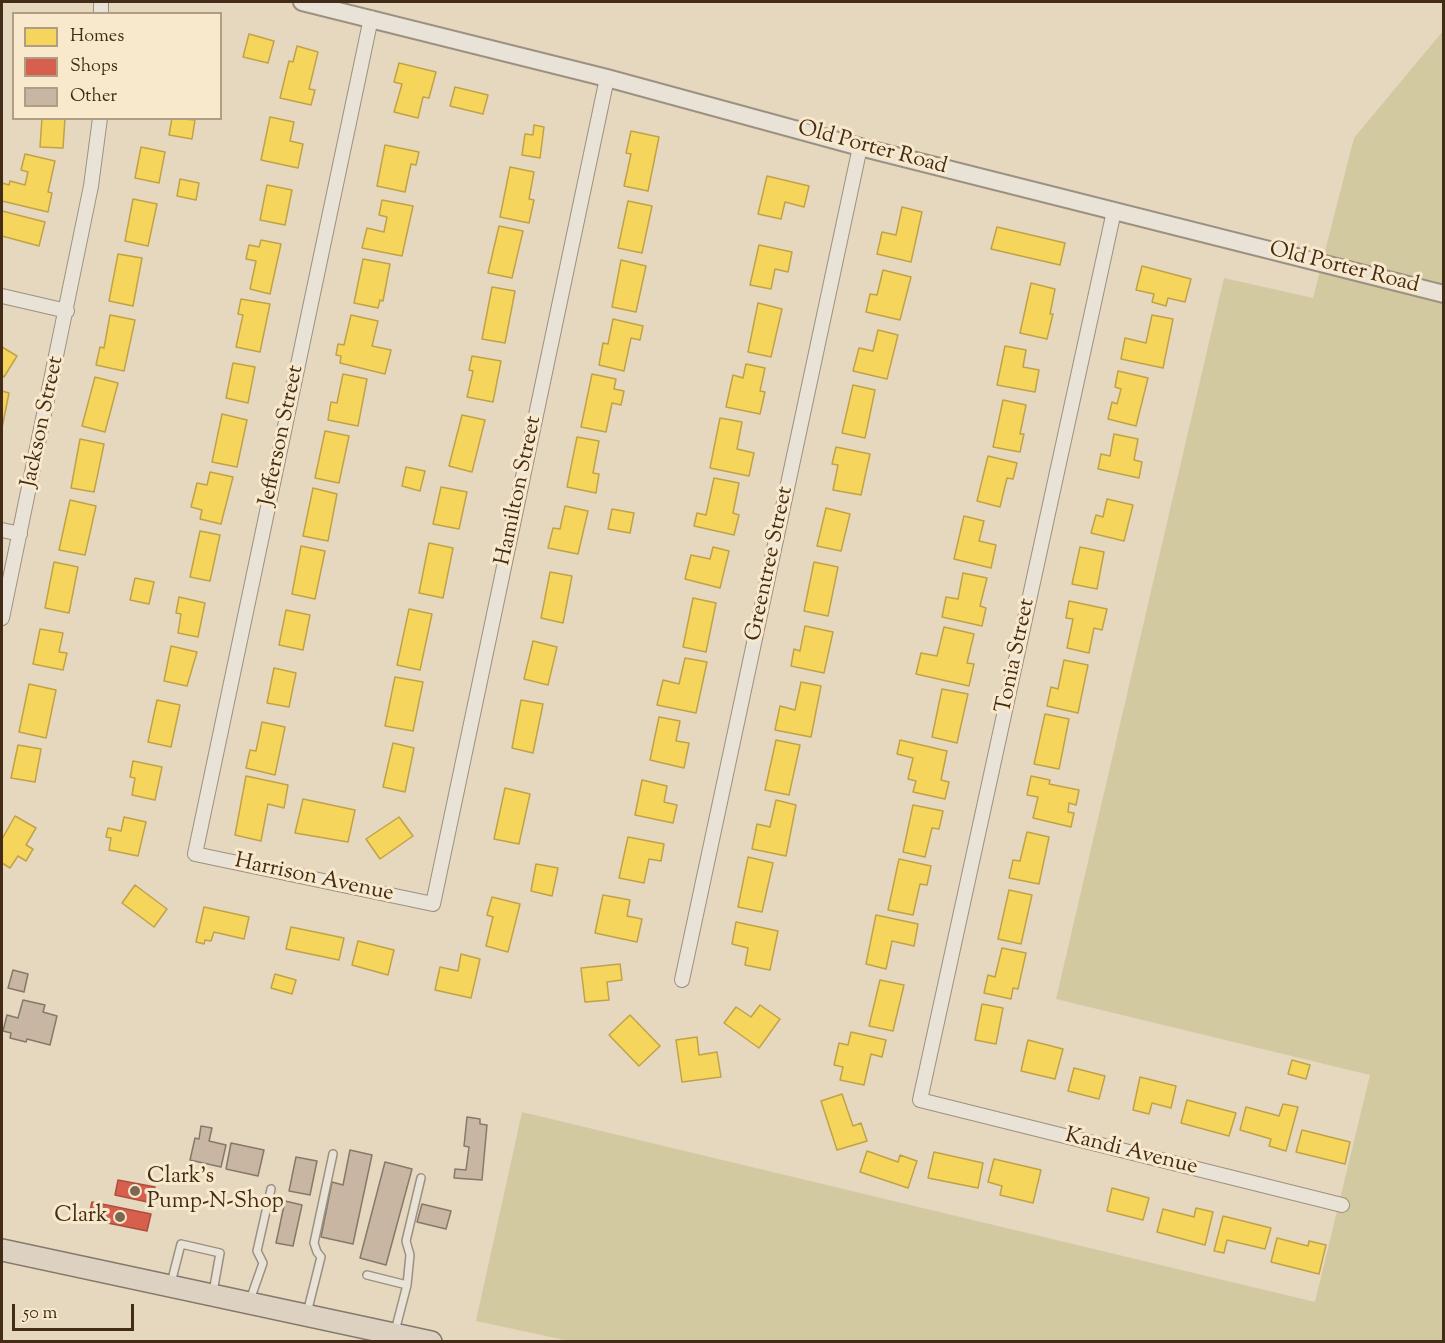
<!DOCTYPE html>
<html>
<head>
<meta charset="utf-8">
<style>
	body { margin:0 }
	#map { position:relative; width:1445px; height:1343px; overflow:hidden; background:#e6d7bf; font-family:"Sorts Mill Goudy",serif }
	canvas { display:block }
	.frame { position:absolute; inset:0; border:3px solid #422c17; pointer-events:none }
	.legend { position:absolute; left:12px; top:12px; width:210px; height:108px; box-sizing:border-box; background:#f8e8cc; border:2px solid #af9d84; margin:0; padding:8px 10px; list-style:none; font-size:18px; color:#422c17 }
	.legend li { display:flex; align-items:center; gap:12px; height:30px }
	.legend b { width:30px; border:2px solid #af9d84 }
	.scale { position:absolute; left:12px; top:1304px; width:122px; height:27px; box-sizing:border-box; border:3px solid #422c17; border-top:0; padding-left:8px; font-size:18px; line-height:21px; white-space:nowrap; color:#422c17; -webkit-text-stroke:4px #f8e8cc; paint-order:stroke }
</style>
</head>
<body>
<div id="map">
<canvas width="1445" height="1343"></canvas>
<div class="frame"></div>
<ul class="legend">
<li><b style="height:16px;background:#f6d55c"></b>Homes</li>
<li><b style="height:16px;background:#d6604d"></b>Shops</li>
<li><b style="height:16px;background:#c9b6a2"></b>Other</li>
</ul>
<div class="scale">50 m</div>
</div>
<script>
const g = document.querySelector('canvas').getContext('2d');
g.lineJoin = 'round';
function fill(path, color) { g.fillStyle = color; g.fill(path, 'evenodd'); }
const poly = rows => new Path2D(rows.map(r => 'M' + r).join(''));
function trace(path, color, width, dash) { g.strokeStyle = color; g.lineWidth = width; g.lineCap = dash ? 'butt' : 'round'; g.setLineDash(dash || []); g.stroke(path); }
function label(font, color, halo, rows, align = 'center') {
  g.font = font + ' "Sorts Mill Goudy",serif'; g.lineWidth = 6; g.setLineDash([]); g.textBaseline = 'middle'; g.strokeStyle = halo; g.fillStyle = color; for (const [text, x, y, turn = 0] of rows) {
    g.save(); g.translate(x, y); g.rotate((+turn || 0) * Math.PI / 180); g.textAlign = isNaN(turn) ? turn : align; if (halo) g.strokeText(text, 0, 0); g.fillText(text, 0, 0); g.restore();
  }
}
const green = poly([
	[1443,31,1443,1341,574,1342,476,1321,522,1112,1315,1302,1370,1075,1056,999,1224,278,1313,298,1354,138]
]);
const homes = poly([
	[249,34,274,41,268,63,243,57,249,34],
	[297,46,318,52,309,89,315,90,311,105,280,98,289,61,293,62,297,46],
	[399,63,436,72,429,98,423,97,418,118,394,112,402,84,394,82,399,63],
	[455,87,488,95,483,114,450,106,455,87],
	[270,117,294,122,290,141,303,144,298,168,261,160,270,117],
	[42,118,65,118,63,148,40,147,42,118],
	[172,118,195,120,192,139,169,135,172,118],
	[534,125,544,127,540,158,522,155,525,134,533,135,534,125],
	[631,131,659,137,648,191,624,186,631,154,626,153,631,131],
	[385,145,419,152,416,165,411,164,405,192,377,186,385,145],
	[141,147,165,152,159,183,135,178,141,147],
	[25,154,55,161,48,192,52,193,48,212,2,201,2,183,9,185,10,181,25,185,28,172,21,170,25,154],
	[510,167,534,172,529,199,534,200,529,223,500,217,510,167],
	[767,176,809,186,804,207,785,202,781,219,758,214,767,176],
	[180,179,199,183,196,200,177,196,180,179],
	[267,185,292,190,285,225,260,220,267,185],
	[133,199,157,204,148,246,125,241,133,199],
	[382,200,413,206,402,256,362,248,367,228,384,232,387,217,379,215,382,200],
	[628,201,652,206,642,253,618,248,628,201],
	[902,207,922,212,911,262,877,254,882,232,896,235,902,207],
	[2,211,45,222,39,246,2,236,2,211],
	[499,226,523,231,512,278,488,273,499,226],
	[997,227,1065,243,1060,265,991,249,997,227],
	[261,240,281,244,270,294,250,289,256,261,246,259,249,245,259,247,261,240],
	[759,245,792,252,788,272,775,269,771,289,750,285,759,245],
	[118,254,142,258,133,306,109,301,118,254],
	[363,259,390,264,383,301,380,300,378,308,354,303,363,259],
	[621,260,646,266,636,312,612,307,621,260],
	[1142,266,1191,279,1185,302,1168,298,1166,306,1152,302,1154,294,1136,290,1142,266],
	[883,270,911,277,900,320,866,312,870,294,877,295,883,270],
	[1031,283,1055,289,1050,314,1053,314,1047,339,1020,333,1031,283],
	[492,287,515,291,505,343,482,339,492,287],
	[241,299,270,304,260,352,236,347,243,315,238,314,241,299],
	[758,303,782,309,771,357,748,352,758,303],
	[110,315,135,320,124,371,96,365,100,347,104,348,110,315],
	[351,315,378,321,372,346,391,350,385,374,340,363,341,356,336,355,338,344,344,345,351,315],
	[1152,315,1173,319,1163,368,1121,359,1125,338,1146,343,1152,315],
	[613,319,643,326,640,340,631,338,624,371,599,365,603,343,608,344,613,319],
	[878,330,898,335,887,379,853,371,859,348,873,351,878,330],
	[1005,346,1026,350,1023,367,1039,370,1035,392,997,385,1005,346],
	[2,347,17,356,4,377,2,375,2,347],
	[472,356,501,361,493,402,467,397,473,371,469,370,472,356],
	[233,363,255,367,248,403,226,398,233,363],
	[746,364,765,368,760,391,765,392,760,414,726,407,733,375,743,378,746,364],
	[1118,371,1148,378,1136,426,1108,419,1112,402,1117,404,1121,389,1115,387,1118,371],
	[343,374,367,379,358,426,328,420,331,402,337,403,343,374],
	[592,374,616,379,614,389,624,391,621,405,612,403,606,432,581,427,592,374],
	[95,377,118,383,105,432,82,426,95,377],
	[853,385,875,390,865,438,842,433,853,385],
	[2,391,9,393,2,428,2,391],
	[1003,400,1026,405,1020,434,1024,434,1020,452,993,447,1003,400],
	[222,414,247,420,237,467,212,462,222,414],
	[462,415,485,420,472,472,449,466,462,415],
	[720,418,742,422,737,449,754,453,749,476,710,468,720,418],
	[325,431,349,436,339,483,315,478,325,431],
	[1114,434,1138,439,1134,460,1142,462,1139,478,1098,469,1101,454,1110,456,1114,434],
	[577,437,599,441,593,473,599,474,596,493,567,487,577,437],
	[80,439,104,444,94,492,71,488,80,439],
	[836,447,870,454,861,495,833,490,838,465,832,464,836,447],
	[988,456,1017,463,1013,479,1007,478,1000,507,977,501,988,456],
	[406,467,425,471,420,491,402,486,406,467],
	[210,472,233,477,221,524,200,519,202,510,191,507,197,483,207,485,210,472],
	[714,478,739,483,733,513,739,515,734,535,694,526,697,513,706,515,714,478],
	[441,487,467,492,459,529,433,524,441,487],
	[313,488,337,494,328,541,303,536,313,488],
	[1107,499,1133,505,1124,541,1091,533,1096,515,1103,517,1107,499],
	[70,500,96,506,85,555,59,550,70,500],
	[565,506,588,511,578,554,548,548,553,528,560,529,565,506],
	[826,508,850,514,841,551,817,546,826,508],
	[612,509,634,513,630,533,608,529,612,509],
	[964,516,984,521,979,541,996,545,991,568,954,559,964,516],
	[200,531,220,535,210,581,190,577,200,531],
	[429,543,453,548,443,598,419,593,429,543],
	[301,546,325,551,315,599,292,594,301,546],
	[713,547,729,551,720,588,685,579,691,555,710,559,713,547],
	[1080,547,1104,552,1097,589,1072,584,1080,547],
	[54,562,78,567,69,613,45,608,54,562],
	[814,562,838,567,828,616,804,611,814,562],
	[550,572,572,576,563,623,541,618,550,572],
	[963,573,987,578,980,606,986,608,982,626,942,617,946,597,958,599,963,573],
	[135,578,154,582,149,604,130,600,135,578],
	[179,597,205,603,198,637,178,633,181,614,176,613,179,597],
	[693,598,716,603,706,652,683,647,693,598],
	[1069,601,1107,609,1102,630,1094,628,1089,653,1067,648,1073,619,1066,618,1069,601],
	[409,609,432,614,420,670,397,665,409,609],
	[286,610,310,615,303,650,279,645,286,610],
	[805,626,833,632,824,673,791,666,794,649,800,651,805,626],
	[944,627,974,634,967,663,974,664,969,686,916,674,921,653,937,656,944,627],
	[40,629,63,633,59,652,67,653,63,670,33,664,40,629],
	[533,641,557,647,548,685,524,679,533,641],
	[171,646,197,652,187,686,164,681,171,646],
	[685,658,707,662,696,713,657,705,663,680,679,684,685,658],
	[1064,660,1088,665,1078,713,1047,706,1051,687,1058,689,1064,660],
	[274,668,296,673,289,707,267,703,274,668],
	[395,677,423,682,413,731,385,726,395,677],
	[801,682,821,686,811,737,775,730,780,706,795,710,801,682],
	[29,684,56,690,46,738,19,732,29,684],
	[942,689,968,694,957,743,932,737,942,689],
	[157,700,180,705,171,747,148,742,157,700],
	[521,700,543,704,533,753,512,748,521,700],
	[1045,714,1069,719,1059,769,1034,764,1045,714],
	[659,717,680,721,676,741,689,743,684,768,650,760,659,717],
	[262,722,285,727,275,775,246,768,250,750,256,751,262,722],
	[776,740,800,745,789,795,765,790,776,740],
	[900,740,947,751,941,780,949,782,945,799,913,792,916,781,908,779,913,758,897,754,900,740],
	[393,743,414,748,405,792,383,787,393,743],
	[18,745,41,749,35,782,11,778,18,745],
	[133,761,162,767,155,800,132,795,135,778,130,777,133,761],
	[246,776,288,785,284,808,268,804,261,841,235,835,246,776],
	[1031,776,1050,780,1049,784,1079,790,1076,805,1069,803,1068,812,1074,813,1071,827,1033,818,1038,797,1027,795,1031,776],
	[642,780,667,786,664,802,677,805,673,823,635,815,642,780],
	[505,788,530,794,519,844,494,839,505,788],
	[303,799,355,810,348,842,295,833,303,799],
	[776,800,796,805,786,856,752,849,757,824,770,827,776,800],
	[913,805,943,811,939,829,932,828,925,857,903,852,913,805],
	[15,816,36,828,26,845,33,849,26,861,18,856,10,868,2,863,2,839,15,816],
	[124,817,146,822,138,856,109,850,111,838,106,837,108,828,121,831,124,817],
	[399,817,413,836,380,859,366,839,399,817],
	[1027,832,1049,837,1039,884,1009,878,1013,860,1020,861,1027,832],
	[628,837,664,844,661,861,649,859,644,883,619,878,628,837],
	[748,857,773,863,762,912,738,907,748,857],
	[899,859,931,866,927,885,920,884,913,915,888,910,899,859],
	[536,864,558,868,552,896,531,891,536,864],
	[135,885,167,909,154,927,122,903,135,885],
	[1009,890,1032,895,1021,944,998,939,1009,890],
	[603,895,630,900,627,916,642,919,637,942,595,933,603,895],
	[492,897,520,904,508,952,486,946,493,917,487,915,492,897],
	[204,907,249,917,244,939,214,932,211,941,205,940,204,944,196,942,204,907],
	[876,915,918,924,914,946,892,941,886,969,866,964,876,915],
	[736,922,778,931,770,970,745,965,748,948,732,944,736,922],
	[291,927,344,938,339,960,286,949,291,927],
	[358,941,394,950,388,975,352,965,358,941],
	[1002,948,1026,953,1018,989,1013,988,1011,999,984,993,988,975,995,977,1002,948],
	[461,954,480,959,471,998,435,990,440,967,458,971,461,954],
	[620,964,622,980,607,982,609,1000,585,1002,581,968,620,964],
	[275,974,296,980,292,994,271,988,275,974],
	[880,980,904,985,893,1031,869,1026,880,980],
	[982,1004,1003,1008,996,1044,975,1040,982,1004],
	[760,1005,780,1019,759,1048,724,1023,736,1007,751,1017,760,1005],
	[630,1015,660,1046,639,1066,609,1035,630,1015],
	[851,1032,886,1040,882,1057,871,1054,864,1085,840,1080,843,1067,834,1065,839,1043,848,1045,851,1032],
	[697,1037,699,1055,717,1052,721,1077,682,1082,676,1040,697,1037],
	[1028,1040,1063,1049,1055,1079,1021,1071,1028,1040],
	[1292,1060,1310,1065,1306,1079,1288,1074,1292,1060],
	[1074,1068,1105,1076,1099,1099,1068,1091,1074,1068],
	[1140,1077,1176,1086,1171,1108,1152,1103,1149,1114,1133,1110,1140,1077],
	[842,1094,853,1126,861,1123,867,1141,837,1150,821,1101,842,1094],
	[1187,1100,1236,1113,1229,1136,1181,1123,1187,1100],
	[1283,1104,1298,1107,1286,1151,1269,1146,1271,1139,1240,1130,1246,1107,1279,1116,1283,1104],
	[1302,1130,1350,1142,1345,1164,1296,1152,1302,1130],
	[867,1151,898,1162,900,1155,917,1161,908,1188,860,1172,867,1151],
	[934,1152,983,1163,978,1188,928,1178,934,1152],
	[994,1159,1041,1170,1033,1203,1000,1195,1002,1186,988,1182,994,1159],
	[1112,1188,1149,1198,1143,1220,1107,1211,1112,1188],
	[1196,1208,1213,1212,1205,1245,1157,1232,1163,1209,1194,1217,1196,1208],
	[1223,1216,1271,1228,1265,1249,1227,1240,1224,1253,1214,1251,1223,1216],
	[1277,1238,1308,1246,1309,1241,1326,1245,1319,1274,1271,1262,1277,1238]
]);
const shops = poly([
	[118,1180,155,1187,152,1203,115,1195,118,1180],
	[92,1202,151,1214,147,1231,88,1219,92,1202]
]);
const building = poly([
	[13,970,28,974,24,992,8,988,13,970],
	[23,1000,45,1005,43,1012,57,1016,50,1045,27,1039,26,1042,10,1038,11,1033,3,1031,7,1015,18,1018,23,1000],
	[467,1117,480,1119,480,1124,487,1125,482,1180,454,1178,455,1169,466,1170,469,1147,464,1146,467,1117],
	[201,1126,212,1128,209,1141,226,1145,221,1167,190,1160,195,1138,199,1139,201,1126],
	[231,1143,264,1150,258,1176,226,1169,231,1143],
	[350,1150,372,1155,353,1244,321,1237,332,1182,343,1185,350,1150],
	[296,1157,317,1161,310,1195,289,1191,296,1157],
	[385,1162,412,1169,386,1265,360,1258,385,1162],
	[285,1201,302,1205,293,1246,276,1243,285,1201],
	[422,1204,451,1211,446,1229,417,1222,422,1204]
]);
const service = poly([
	[367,1275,407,1285,395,1331],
	[171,1283,181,1244,220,1253,213,1292],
	[407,1285,410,1255,406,1241,421,1178],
	[250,1300,263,1263,257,1251,271,1189],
	[307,1313,321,1257,317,1252,314,1243,333,1154]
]);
const minor = poly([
	[101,2,101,14],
	[371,18,195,854,433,904,607,78],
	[1114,211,920,1100,1342,1205],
	[2,296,67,311],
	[2,530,20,534],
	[2,618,91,186,100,118],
	[682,980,860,147]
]);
const tertiary = poly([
	[302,2,607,78,860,147,1444,294]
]);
const primary = poly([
	[2,1250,431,1342]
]);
const markers = [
	[135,1191,6,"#7b6852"],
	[120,1217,6,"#7b6852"]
];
const streetNames = [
	["Old Porter Road",872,149,15],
	["Old Porter Road",1344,269,14],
	["Jackson Street",44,422,-78],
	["Jefferson Street",283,436,-78],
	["Hamilton Street",520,491,-78],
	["Greentree Street",771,564,-78],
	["Tonia Street",1017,656,-78],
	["Harrison Avenue",314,879,12],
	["Kandi Avenue",1131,1153,14]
];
const poiNames = [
	["Clark's",147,1178],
	["Pump-N-Shop",147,1203],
	["Clark",108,1217,"right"]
];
fill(green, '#d2c9a0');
fill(homes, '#f6d55c');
trace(homes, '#c0a247', 1.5);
fill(shops, '#d6604d');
trace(shops, '#aa503d', 1.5);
fill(building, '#c9b6a2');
trace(building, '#84796a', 1.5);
trace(service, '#9c9180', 10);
trace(minor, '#9c9180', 16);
trace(tertiary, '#9c9180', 20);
trace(primary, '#84796a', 24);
trace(service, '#e9e2d6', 7);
trace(minor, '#e9e2d6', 14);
trace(tertiary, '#e9e2d6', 16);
trace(primary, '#ddd2c1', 21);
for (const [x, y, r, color] of markers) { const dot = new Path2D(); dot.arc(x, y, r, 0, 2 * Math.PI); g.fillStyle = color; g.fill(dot); trace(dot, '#f8e8cc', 2); }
label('22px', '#422c17', '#f8e8cc', streetNames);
label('22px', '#422c17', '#f8e8cc', poiNames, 'left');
</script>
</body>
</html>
